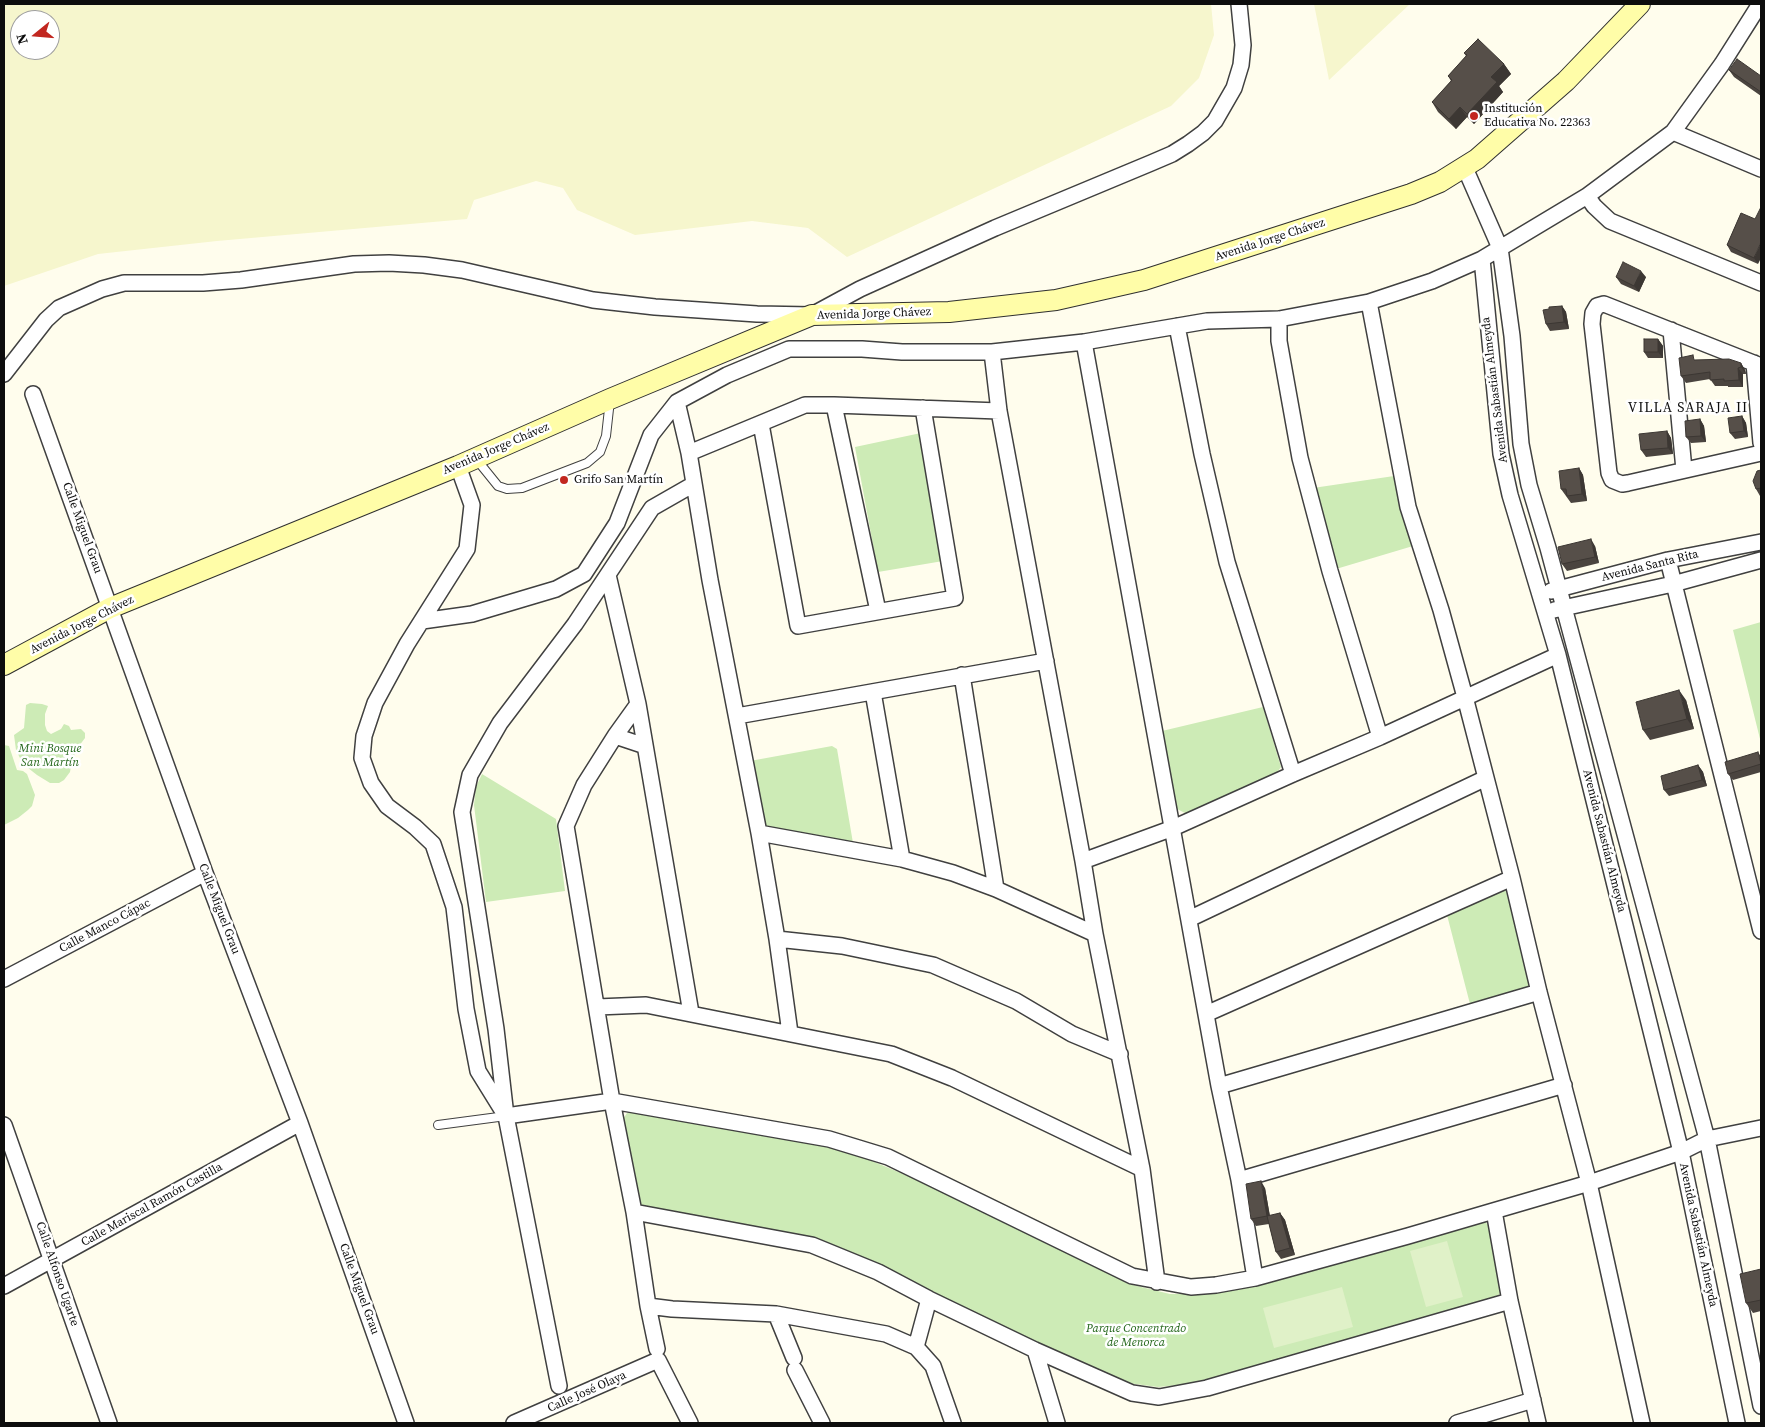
<!DOCTYPE html>
<html>
<head>
<meta charset="utf-8">
<style>
	body { margin:0 }
	#map { position:relative; width:1765px; height:1427px; overflow:hidden; background:#fffded; font-family:"Source Serif 4",serif }
	canvas { display:block }
	.frame { position:absolute; inset:0; border:5px solid #0d0d0d; pointer-events:none }
	.north { position:absolute; left:10px; top:10px; width:50px; height:50px; box-sizing:border-box; background:#fff; border:1px solid #9e9e9e; border-radius:50%; rotate:253deg; font-size:14px; font-weight:700; line-height:20px; text-align:center; color:#0d0d0d }
	.north::after { content:''; display:block; margin:auto; width:18px; height:22px; background:#c22720; clip-path:polygon(50% 0,100% 100%,50% 72%,0 100%) }
</style>
</head>
<body>
<div id="map">
<canvas width="1765" height="1427"></canvas>
<div class="frame"></div>
<div class="north">N</div>
</div>
<script>
const g = document.querySelector('canvas').getContext('2d');
g.lineJoin = 'round';
function fill(path, color) { g.fillStyle = color; g.fill(path, 'evenodd'); }
const poly = rows => new Path2D(rows.map(r => 'M' + r).join(''));
function trace(path, color, width, dash) { g.strokeStyle = color; g.lineWidth = width; g.lineCap = dash ? 'butt' : 'round'; g.setLineDash(dash || []); g.stroke(path); }
function label(font, color, halo, rows, align = 'center') {
  g.font = font + ' "Source Serif 4",serif'; g.lineWidth = 5; g.setLineDash([]); g.textBaseline = 'middle'; g.strokeStyle = halo; g.fillStyle = color; for (const [text, x, y, turn = 0] of rows) {
    g.save(); g.translate(x, y); g.rotate((+turn || 0) * Math.PI / 180); g.textAlign = isNaN(turn) ? turn : align; if (halo) g.strokeText(text, 0, 0); g.fillText(text, 0, 0); g.restore();
  }
}
const farmland = poly([
	[4,4,1211,4,1214,35,1199,78,1171,106,847,257,808,228,752,221,635,235,577,210,563,188,536,181,474,200,467,219,217,241,98,254,4,286],
	[20,20,50,20,50,50,20,50],
	[1314,4,1410,4,1329,80]
]);
const green = poly([
	[921,433,943,561,878,572,855,447],
	[1394,476,1413,546,1336,569,1313,488],
	[1761,622,1761,743,1733,630],
	[30,703,42,704,48,706,45,714,45,725,47,731,51,734,61,729,64,724,69,726,71,730,81,729,85,733,85,738,79,746,72,760,70,772,64,780,59,783,50,783,37,775,23,764,16,750,14,735,24,728,26,705],
	[1263,707,1281,767,1276,774,1187,814,1177,809,1162,731],
	[4,745,9,746,17,770,23,771,27,774,35,795,32,806,28,810,18,818,4,825],
	[832,746,837,749,853,843,767,828,760,821,750,761],
	[482,774,556,819,565,891,486,902,474,805,476,787],
	[1505,890,1512,899,1532,981,1527,988,1470,1004,1447,915],
	[638,1112,848,1151,944,1191,1129,1284,1170,1294,1210,1294,1241,1287,1480,1221,1485,1222,1493,1229,1504,1288,1497,1297,1485,1303,1190,1384,1158,1387,1120,1382,831,1244,798,1234,641,1207,637,1201,623,1119,627,1113]
]);
const pitch = poly([
	[1447,1241,1463,1297,1426,1307,1410,1251],
	[1342,1287,1353,1327,1274,1348,1263,1308]
]);
const service = poly([
	[477,460,498,486,507,489,522,488,587,463,600,452,606,436,610,400],
	[438,1125,506,1116]
]);
const minor = poly([
	[1760,4,1722,64,1673,132,1587,196,1594,206,1610,221,1761,283],
	[1673,132,1761,169],
	[1465,168,1500,248,1512,336,1521,444,1529,485,1548,548,1707,1139,1761,1406],
	[1482,259,1501,454,1510,495,1558,655,1681,1152,1737,1423],
	[1369,302,1408,507,1441,610,1465,697,1512,878,1539,992,1589,1183,1642,1423],
	[1279,319,1279,341,1300,458,1330,571,1380,737],
	[1177,326,1202,454,1227,562,1293,774],
	[1671,330,1684,470],
	[1084,342,1219,1086,1239,1180,1255,1278],
	[992,352,999,411,1083,861,1095,934,1142,1169,1157,1282],
	[1754,363,1761,443],
	[1761,366,1604,304,1597,306,1593,313,1592,324,1609,473,1612,480,1622,484,1628,483,1761,453],
	[4,374,46,320,59,308,102,289,124,283,203,283,241,280,354,264,389,263,424,265,462,270,593,300,655,307,757,314,812,315,860,289,995,228,1151,163,1172,154,1188,144,1203,133,1215,121,1234,88,1241,65,1243,45,1239,4],
	[33,394,205,873,300,1123,406,1423],
	[677,402,689,453,710,580,759,833,777,939,790,1033],
	[834,405,878,611],
	[761,424,798,626,955,598,923,408],
	[689,453,805,405,834,405,999,411],
	[458,466,472,505,467,549,407,644,375,703,364,736,362,758,371,783,387,806,415,827,433,844,454,907,466,1009,478,1071,504,1113],
	[1668,560,1761,931],
	[608,575,638,704,691,1013],
	[1551,591,1668,560,1761,542],
	[1554,610,1673,584,1761,560],
	[422,621,472,614,556,589,584,574,617,523,651,435,677,402,727,375,789,349,862,349,902,352,992,352,1084,342,1207,321,1279,319,1369,302,1432,281,1482,259,1587,196],
	[962,675,996,889],
	[873,692,902,859],
	[638,704,615,736,584,785,566,826,612,1101,634,1212,648,1306,657,1349],
	[737,716,1046,661],
	[615,736,645,746],
	[759,833,902,859,953,873,996,889,1095,934],
	[1083,861,1173,828,1293,774,1380,737,1558,655],
	[1189,919,1486,778],
	[777,939,842,946,933,965,1016,1001,1072,1034,1120,1054],
	[4,979,205,873],
	[597,1007,646,1005,891,1054,952,1078,1142,1169],
	[1206,1014,1512,878],
	[1219,1086,1539,992],
	[506,1116,612,1101,829,1139,888,1157,1132,1276,1191,1287,1216,1285,1255,1278,1408,1236,1589,1183,1681,1152,1707,1139,1761,1128],
	[4,1125,109,1423],
	[1239,1180,1564,1085],
	[1494,1211,1510,1301,1538,1423],
	[634,1212,812,1245,878,1272,929,1299,1035,1350,1132,1393,1159,1397,1207,1388,1510,1301],
	[4,1286,300,1123],
	[648,1306,672,1309,776,1314,886,1334,916,1347,933,1366,953,1423],
	[776,1314,794,1358],
	[916,1347,929,1299],
	[1035,1350,1057,1423],
	[795,1370,822,1423],
	[559,1386,506,1116,496,1029,462,812,470,775,500,723,575,624,652,508,694,484],
	[514,1423,658,1360,690,1423],
	[1457,1423,1533,1400]
]);
const secondary = poly([
	[4,665,110,608,458,466,610,399,812,315,949,312,1056,300,1144,280,1411,194,1440,182,1477,159,1566,81,1640,4]
]);
const wall = poly([
	[1464,53,1504,64,1511,74,1499,86,1503,92,1474,124,1467,117,1456,129,1438,112,1432,102,1451,81,1448,76,1466,56],
	[1729,70,1761,76,1761,96,1734,77],
	[1741,213,1758,264,1731,252,1727,245],
	[1616,277,1646,277,1639,292,1621,284],
	[1562,306,1566,312,1569,329,1550,331,1546,324,1549,309],
	[1658,339,1663,346,1663,358,1648,358,1644,352],
	[1697,360,1741,363,1745,370,1746,374,1743,374,1743,387,1728,387,1728,386,1715,386,1710,379,1686,383,1681,376],
	[1742,416,1746,423,1748,437,1735,439,1730,433],
	[1700,419,1704,426,1706,442,1691,443,1686,437],
	[1667,431,1671,438,1673,454,1646,457,1641,450],
	[1579,468,1583,475,1587,501,1571,503,1561,489],
	[1761,470,1761,496,1760,496,1756,489],
	[1595,546,1599,563,1567,571,1562,564],
	[1686,700,1694,729,1650,740,1643,730],
	[1761,757,1761,772,1733,780,1728,774],
	[1698,765,1703,772,1707,786,1669,796,1664,790],
	[1265,1188,1270,1216,1280,1213,1285,1220,1295,1255,1281,1259,1276,1252,1269,1224,1256,1226,1251,1219],
	[1761,1269,1761,1311,1753,1313,1746,1303]
]);
const shadedWall = poly([
	[1504,64,1511,74,1499,86,1503,92,1474,124,1467,114,1491,77],
	[1460,107,1467,117,1456,129,1449,119],
	[1761,242,1761,258,1758,264,1754,258],
	[1641,271,1646,277,1639,292,1634,286],
	[1562,306,1566,312,1569,329,1564,322],
	[1658,339,1663,346,1663,358,1658,352],
	[1741,363,1745,370,1746,374,1741,367],
	[1738,368,1743,374,1743,387,1739,380],
	[1742,416,1746,423,1748,437,1744,431],
	[1700,419,1704,426,1706,442,1701,436],
	[1667,431,1671,438,1673,454,1668,448],
	[1579,468,1583,475,1587,501,1582,494],
	[1591,539,1595,546,1599,563,1595,557],
	[1679,690,1686,700,1694,729,1687,719],
	[1758,752,1761,757,1761,764],
	[1698,765,1703,772,1707,786,1702,780],
	[1261,1181,1265,1188,1271,1223,1267,1216],
	[1280,1213,1285,1220,1295,1255,1290,1248]
]);
const building = poly([
	[1478,39,1504,64,1491,77,1497,82,1467,114,1460,107,1449,119,1432,102,1452,80,1448,76,1467,55,1464,53,1478,39],
	[1737,59,1761,76,1761,92,1729,70,1737,59],
	[1761,207,1761,242,1754,258,1727,245,1741,213,1755,219,1761,207],
	[1623,262,1641,271,1634,286,1616,277,1623,262],
	[1562,306,1564,322,1546,324,1543,310,1549,309,1549,307,1562,306],
	[1644,339,1658,339,1658,352,1644,352,1644,339],
	[1693,355,1694,360,1729,359,1741,363,1741,367,1738,368,1739,380,1724,381,1724,379,1710,380,1710,372,1681,376,1679,358,1693,355],
	[1742,416,1744,431,1730,433,1728,418,1742,416],
	[1700,419,1701,436,1686,437,1685,421,1700,419],
	[1667,431,1668,448,1641,450,1639,434,1667,431],
	[1579,468,1582,494,1567,496,1566,489,1561,489,1559,471,1579,468],
	[1761,470,1761,488,1756,489,1753,481,1757,471,1761,470],
	[1591,539,1595,557,1562,564,1558,547,1591,539],
	[1679,690,1687,719,1643,730,1636,702,1679,690],
	[1758,752,1761,764,1728,774,1725,762,1758,752],
	[1698,765,1702,780,1664,790,1661,776,1698,765],
	[1261,1181,1267,1216,1251,1219,1246,1184,1261,1181],
	[1280,1213,1290,1248,1276,1252,1267,1216,1280,1213],
	[1761,1269,1761,1300,1746,1303,1740,1274,1761,1269]
]);
const markers = [
	[1474,116,5,"#c22720"],
	[564,480,5,"#c22720"]
];
const poiNames = [
	["Institución",1484,109],
	["Educativa No. 22363",1484,123],
	["Grifo San Martín",574,480]
];
const streetNames = [
	["Avenida Jorge Chávez",1270,240,-18],
	["Avenida Jorge Chávez",874,314,-2],
	["Avenida Sabastián Almeyda",1495,390,-97],
	["Avenida Jorge Chávez",496,449,-23],
	["Calle Miguel Grau",82,528,70],
	["Avenida Santa Rita",1650,566,-14],
	["Avenida Jorge Chávez",82,625,-27],
	["Avenida Sabastián Almeyda",1604,841,76],
	["Calle Miguel Grau",219,909,69],
	["Calle Manco Cápac",105,926,-28],
	["Calle Mariscal Ramón Castilla",152,1205,-29],
	["Avenida Sabastián Almeyda",1698,1235,78],
	["Calle Alfonso Ugarte",57,1274,71],
	["Calle Miguel Grau",359,1289,70],
	["Calle José Olaya",587,1392,-24]
];
const parkNames = [
	["Mini Bosque",50,749],
	["San Martín",50,763],
	["Parque Concentrado",1136,1329],
	["de Menorca",1136,1343]
];
const neighbourhoodNames = [
	["VILLA SARAJA II",1688,408]
];
fill(farmland, '#f6f6cd');
fill(green, '#cdebb6');
fill(pitch, '#e0f1c8');
trace(service, '#404040', 10);
trace(minor, '#404040', 18);
trace(secondary, '#2f2f2f', 22);
trace(service, '#fff', 8);
trace(minor, '#fff', 15);
trace(secondary, '#fffda8', 20);
fill(wall, '#4a443f');
fill(shadedWall, '#3c3733');
fill(building, '#564f49');
trace(building, '#3c3733', 1);
for (const [x, y, r, color] of markers) { const dot = new Path2D(); dot.arc(x, y, r, 0, 2 * Math.PI); g.fillStyle = color; g.fill(dot); trace(dot, '#fff', 2); }
label('12px', '#0d0d0d', '#fff', poiNames, 'left');
label('12px', '#0d0d0d', '#fff', streetNames);
label('italic 12px', '#24671b', '#fff', parkNames);
g.letterSpacing = '1px';
label('14px', '#0d0d0d', '#fff', neighbourhoodNames);
g.letterSpacing = '0px';
</script>
</body>
</html>
